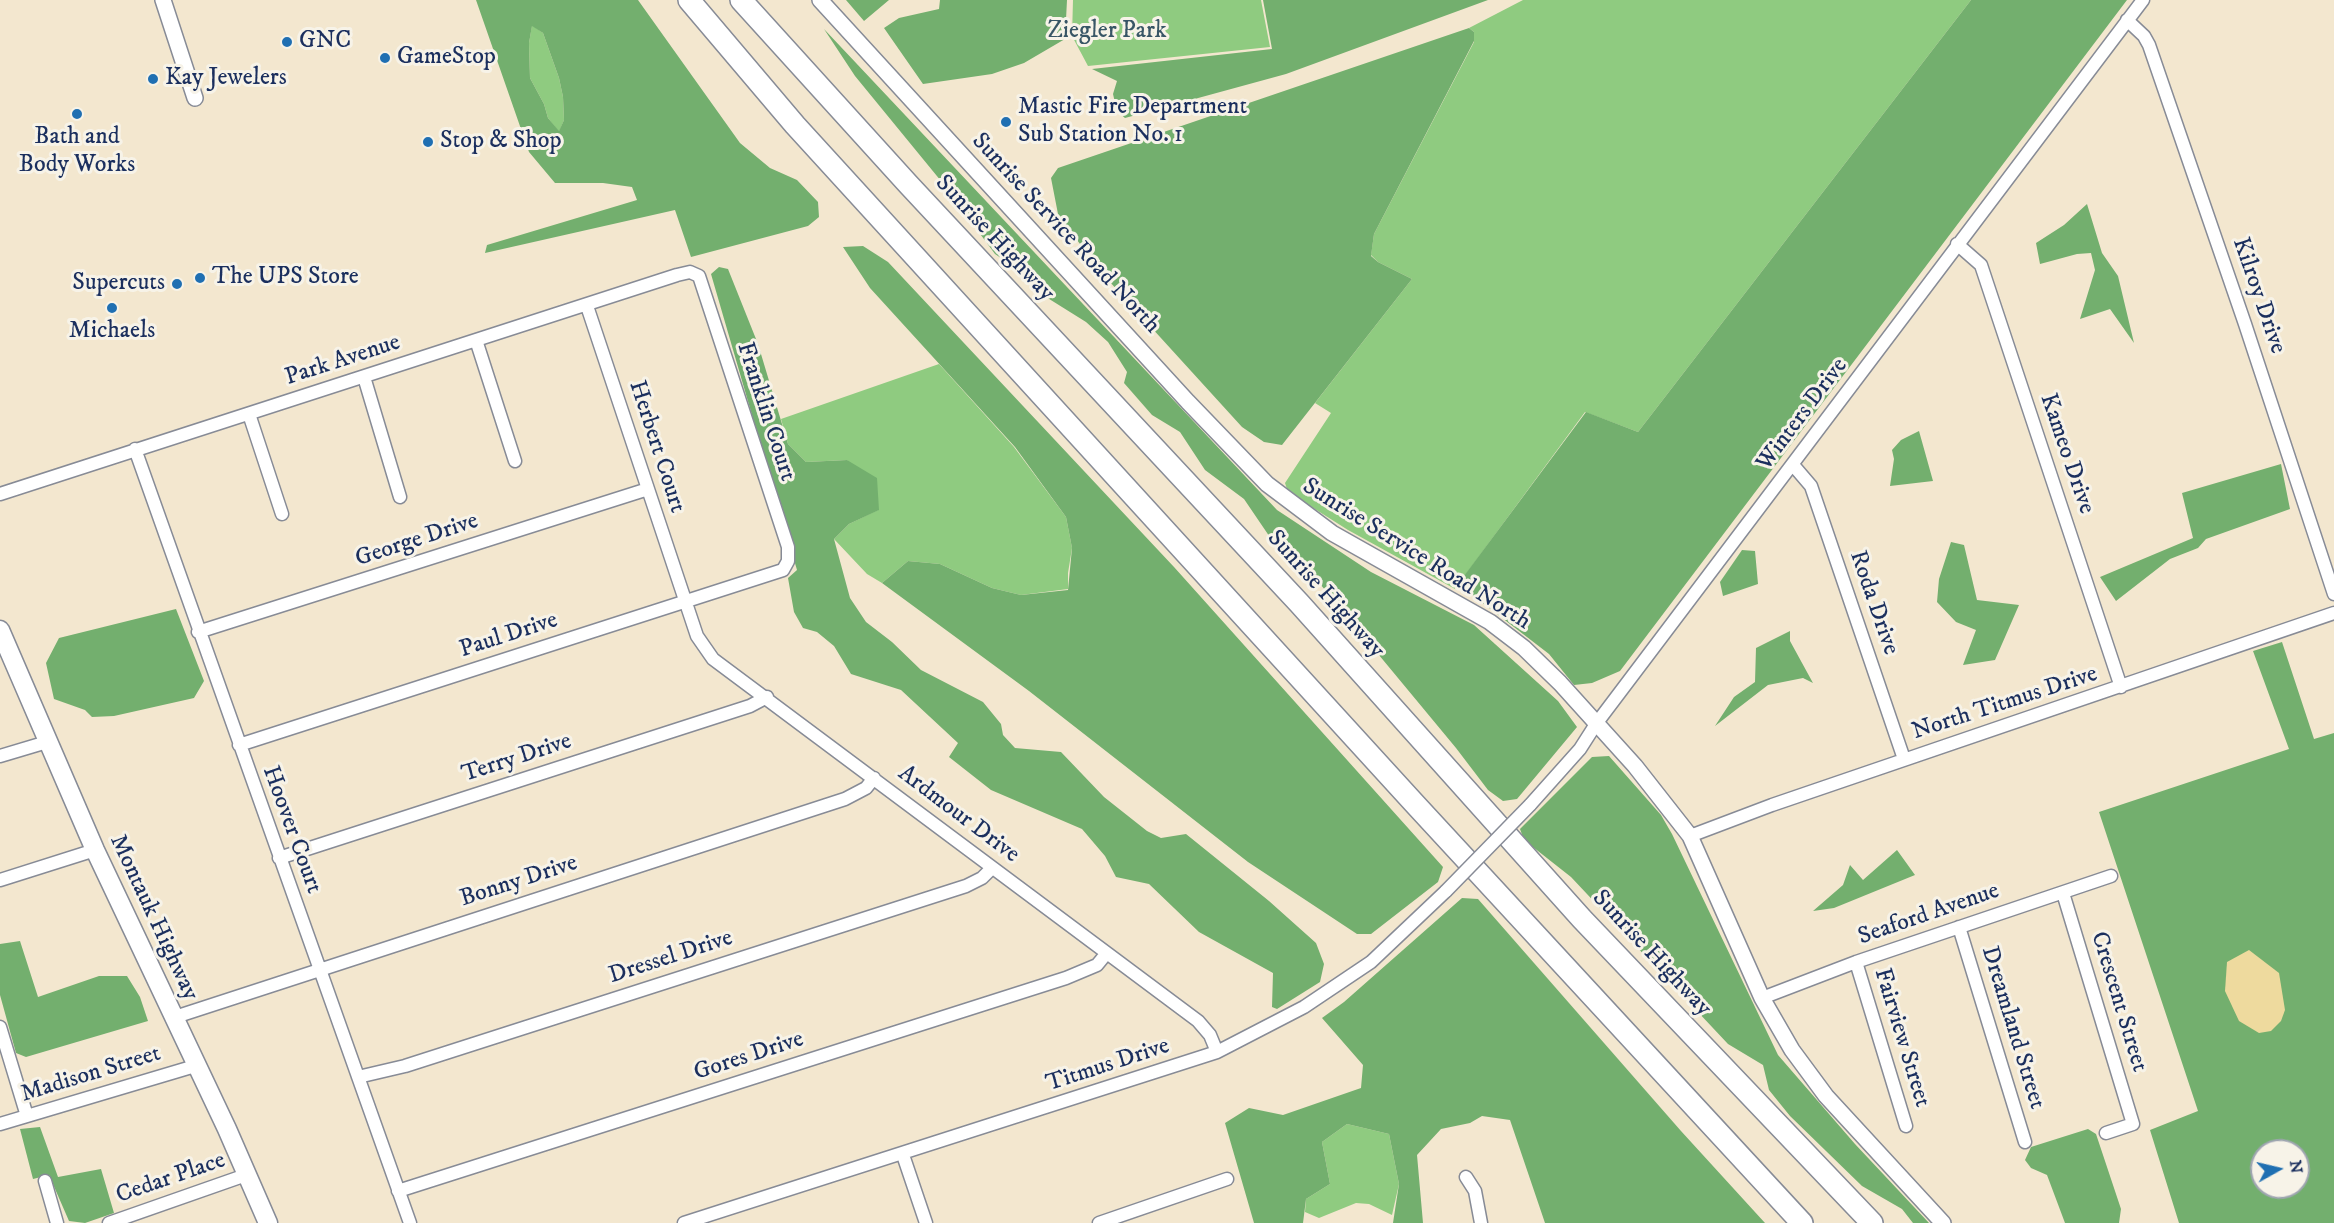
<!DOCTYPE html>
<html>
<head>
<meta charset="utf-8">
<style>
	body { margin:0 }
	#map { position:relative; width:2334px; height:1223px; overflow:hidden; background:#f3e7cf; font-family:"IM FELL DW Pica",serif }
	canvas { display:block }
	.north { position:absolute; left:2250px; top:1139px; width:60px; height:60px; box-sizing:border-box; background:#f7f3e8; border:2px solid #9fa5b1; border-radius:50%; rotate:82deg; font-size:16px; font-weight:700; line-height:24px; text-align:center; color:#1b2f5e }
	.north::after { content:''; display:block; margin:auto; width:21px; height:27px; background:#1f6fb2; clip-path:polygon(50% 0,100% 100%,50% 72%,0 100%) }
</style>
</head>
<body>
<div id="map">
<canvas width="2334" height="1223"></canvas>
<div class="north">N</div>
</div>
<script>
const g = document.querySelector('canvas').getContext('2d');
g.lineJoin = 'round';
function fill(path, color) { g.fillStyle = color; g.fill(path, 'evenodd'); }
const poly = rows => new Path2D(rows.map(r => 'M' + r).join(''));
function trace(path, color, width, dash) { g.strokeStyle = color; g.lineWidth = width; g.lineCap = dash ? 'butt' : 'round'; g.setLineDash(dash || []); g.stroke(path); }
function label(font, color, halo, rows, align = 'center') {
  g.font = font + ' "IM FELL DW Pica",serif'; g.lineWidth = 6; g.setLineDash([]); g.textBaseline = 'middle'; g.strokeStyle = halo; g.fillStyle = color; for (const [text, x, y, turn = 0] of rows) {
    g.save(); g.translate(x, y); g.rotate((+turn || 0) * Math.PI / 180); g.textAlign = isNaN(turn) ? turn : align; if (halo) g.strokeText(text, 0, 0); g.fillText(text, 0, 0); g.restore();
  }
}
const green = poly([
	[1073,0,1261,0,1270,47,1088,66,1072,36],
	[1523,0,1971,0,1638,432,1585,412,1455,589,1348,530,1288,492,1285,483,1331,413,1315,403,1412,279,1378,262,1371,255,1374,234,1474,42,1474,32,1469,28],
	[532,25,543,33,559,78,563,97,564,120,559,132,548,118,544,104,530,78,529,43],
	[939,364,1014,447,1066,517,1072,548,1068,573,1068,589,1021,595,992,588,940,564,908,561,882,583,867,574,834,539,849,524,878,510,847,460,806,462,788,444,781,419],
	[1347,1124,1389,1134,1399,1184,1392,1215,1369,1204,1356,1203,1319,1218,1305,1212,1306,1199,1330,1184,1322,1142]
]);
const forest = poly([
	[476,0,638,0,740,143,770,168,797,180,818,202,819,217,808,226,691,257,675,210,485,253,487,245,637,200,632,187,603,183,555,183,529,152],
	[532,26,543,33,559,78,563,97,564,120,559,131,548,118,544,104,530,78,529,43],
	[846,0,889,0,864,21],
	[940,0,1067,0,1065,39,1024,63,992,74,923,84,884,28,899,18,939,9],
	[1263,0,1488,0,1286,74,1125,118,1117,111,1113,94,1117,81,1092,69,1272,49],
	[1971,0,2127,0,1620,671,1592,683,1574,685,1549,654,1458,584,1586,412,1638,432],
	[1469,28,1474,32,1474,41,1374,234,1371,256,1378,262,1412,279,1282,445,1264,442,1242,427,1099,270,1058,214,1051,178,1058,168],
	[824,29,1277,510,1371,572,1474,625,1558,701,1577,727,1517,799,1503,801,1488,790,1456,748,1306,567,1280,552,1244,499,1205,470,1180,432,1152,415,1124,383,1127,372,1108,342,1086,322,1046,297,1016,268,995,254,941,181,855,76],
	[2087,204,2102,253,2118,276,2134,343,2110,309,2080,319,2095,270,2091,253,2077,254,2040,264,2036,243,2064,225],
	[863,246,888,262,1174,567,1443,867,1438,882,1371,934,1357,934,1248,862,1029,691,882,583,908,561,940,564,992,588,1021,595,1068,590,1072,548,1066,517,1015,447,870,288,843,247],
	[719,267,728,269,758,344,788,444,806,462,847,460,877,478,879,510,849,524,834,539,850,598,866,622,892,642,921,670,983,702,1001,724,1003,735,1015,748,1061,752,1104,797,1147,831,1161,838,1186,834,1269,901,1316,943,1324,964,1320,982,1277,1009,1272,1007,1273,973,1199,932,1149,884,1116,877,1105,856,1082,829,991,790,949,757,958,743,901,690,851,674,834,646,817,632,803,628,794,612,788,578,797,570,711,274],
	[1919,431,1933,481,1890,486,1894,459,1892,450,1901,440],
	[2281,464,2290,509,2206,539,2198,548,2170,559,2116,601,2100,577,2193,538,2182,493],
	[1951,542,1964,545,1977,600,2019,605,1995,660,1963,665,1976,630,1956,622,1937,602,1939,579],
	[1742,550,1755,551,1758,584,1723,596,1720,582],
	[176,609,204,681,194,698,114,716,92,717,85,710,54,699,46,663,59,638],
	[1790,631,1790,641,1813,683,1803,678,1768,685,1715,726,1734,697,1755,682,1756,648],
	[2282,642,2314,739,2334,733,2334,1223,2179,1223,2150,1130,2198,1111,2099,812,2289,749,2253,651],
	[2262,1151,2298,1151,2298,1187,2262,1187],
	[1609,756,1661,815,1672,834,1778,1055,1855,1144,1929,1223,1913,1223,1902,1209,1862,1186,1790,1116,1769,1090,1763,1065,1728,1044,1571,877,1524,840,1520,829,1592,757],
	[1897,850,1915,875,1834,908,1813,911,1843,885,1850,865,1863,880],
	[1462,898,1478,899,1681,1131,1765,1223,1545,1223,1510,1120,1482,1116,1470,1123,1441,1129,1417,1155,1423,1223,1393,1223,1399,1184,1389,1134,1347,1124,1322,1142,1330,1184,1306,1199,1303,1223,1254,1223,1225,1123,1249,1108,1283,1115,1361,1088,1363,1065,1322,1018,1344,1002],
	[20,941,38,997,99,976,127,976,140,997,148,1021,26,1057,16,1053,0,995,0,944],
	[40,1127,58,1177,101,1169,114,1213,85,1223,69,1221,49,1175,33,1179,20,1129],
	[2088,1129,2096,1134,2121,1209,2119,1223,2065,1223,2047,1175,2031,1168,2025,1160,2031,1147]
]);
const sand = poly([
	[2249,950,2279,973,2285,1010,2281,1021,2271,1031,2259,1033,2239,1021,2225,991,2227,962]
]);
const minor = poly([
	[2127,20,2144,36,2149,45,2245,324,2334,594],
	[1957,244,1981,265,2121,687],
	[587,306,697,636,713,659,1198,1021,1210,1035,1217,1052],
	[476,340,515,461],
	[364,377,400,497],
	[249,414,282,514],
	[135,449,410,1223],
	[1793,465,1811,486,1904,759],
	[0,494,677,275,690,272,699,276,788,547,788,561,783,570,239,745],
	[198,632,648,489],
	[0,756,47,742],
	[1530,805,1580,749,1596,724,2143,0],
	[1690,836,1772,805,2334,613],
	[279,858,750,706,767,697],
	[0,880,95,850],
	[2063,893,2133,1124,2106,1133],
	[1959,927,2025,1142],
	[1856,962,1906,1126],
	[1762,998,1856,962,2111,876],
	[172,1018,845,799,866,788,874,778],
	[0,1027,27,1116],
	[358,1077,405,1066,966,886,982,878,992,868],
	[0,1124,195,1066],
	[903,1155,926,1223],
	[1466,1177,1475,1191,1481,1223],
	[45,1181,57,1223],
	[398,1191,1066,978,1097,965,1106,954],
	[109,1223,246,1175],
	[684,1223,1217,1052,1304,1007,1371,962,1446,891],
	[1099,1223,1227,1179]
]);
const tertiary = poly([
	[163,0,195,98],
	[820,0,1188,402,1267,484,1332,533,1490,622,1524,648,1560,683,1635,766,1690,836,1762,998,1792,1050,1826,1096,1943,1223]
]);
const primary = poly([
	[0,630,95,850,227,1129,268,1223]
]);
const motorway = poly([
	[689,0,795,125,1414,803,1802,1223],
	[741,0,908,184,1299,603,1582,919,1872,1223]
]);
const minorBridge = poly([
	[1446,891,1530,805]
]);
const markers = [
	[287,42,6,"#1f6fb2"],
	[385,58,6,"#1f6fb2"],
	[153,79,6,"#1f6fb2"],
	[77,114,6,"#1f6fb2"],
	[1006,122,6,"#1f6fb2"],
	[428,142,6,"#1f6fb2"],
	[200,278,6,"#1f6fb2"],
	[177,284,6,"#1f6fb2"],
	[112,308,6,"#1f6fb2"]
];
const parkNames = [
	["Ziegler Park",1107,32]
];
const poiNames = [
	["GNC",299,42],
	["GameStop",397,58],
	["Kay Jewelers",165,79],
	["Mastic Fire Department",1018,108],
	["Sub Station No. 1",1018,136],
	["Bath and",77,138,"center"],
	["Body Works",77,166,"center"],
	["Stop & Shop",440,142],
	["The UPS Store",212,278],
	["Supercuts",165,284,"right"],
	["Michaels",112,332,"center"]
];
const streetNames = [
	["Sunrise Service Road North",1065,234,47],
	["Sunrise Highway",994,239,47],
	["Kilroy Drive",2258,296,71],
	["Park Avenue",343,361,-18],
	["Franklin Court",765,412,72],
	["Winters Drive",1803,415,-53],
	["Herbert Court",656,447,72],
	["Kameo Drive",2066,454,71],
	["George Drive",417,541,-18],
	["Sunrise Service Road North",1416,555,32],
	["Sunrise Highway",1325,595,48],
	["Roda Drive",1873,603,71],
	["Paul Drive",509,636,-18],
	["North Titmus Drive",2005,704,-18],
	["Terry Drive",517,759,-18],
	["Ardmour Drive",958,815,37],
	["Hoover Court",291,830,70],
	["Bonny Drive",519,882,-18],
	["Seaford Avenue",1929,915,-19],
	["Montauk Highway",153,918,65],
	["Sunrise Highway",1651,954,47],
	["Dressel Drive",671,958,-18],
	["Crescent Street",2118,1002,73],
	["Dreamland Street",2012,1028,73],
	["Fairview Street",1901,1038,73],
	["Gores Drive",749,1057,-18],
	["Titmus Drive",1108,1066,-18],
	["Madison Street",91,1075,-17],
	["Cedar Place",171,1179,-19]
];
fill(green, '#8fcb80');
fill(forest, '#73af6e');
fill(sand, '#eeda9e');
trace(minor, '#878b96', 15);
trace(tertiary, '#878b96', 18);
trace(primary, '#878b96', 21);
trace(motorway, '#878b96', 24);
trace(minor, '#fff', 12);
trace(tertiary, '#fff', 15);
trace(primary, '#fff', 18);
trace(motorway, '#fff', 21);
trace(minorBridge, '#878b96', 15, []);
trace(minorBridge, '#fff', 12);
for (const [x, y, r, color] of markers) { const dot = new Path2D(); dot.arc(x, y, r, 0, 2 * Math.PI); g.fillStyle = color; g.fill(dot); trace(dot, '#f7f3e8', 2); }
label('24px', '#385666', '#f7f3e8', parkNames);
label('24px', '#1b2f5e', '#f7f3e8', poiNames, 'left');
label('24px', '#1b2f5e', '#f7f3e8', streetNames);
</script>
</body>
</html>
